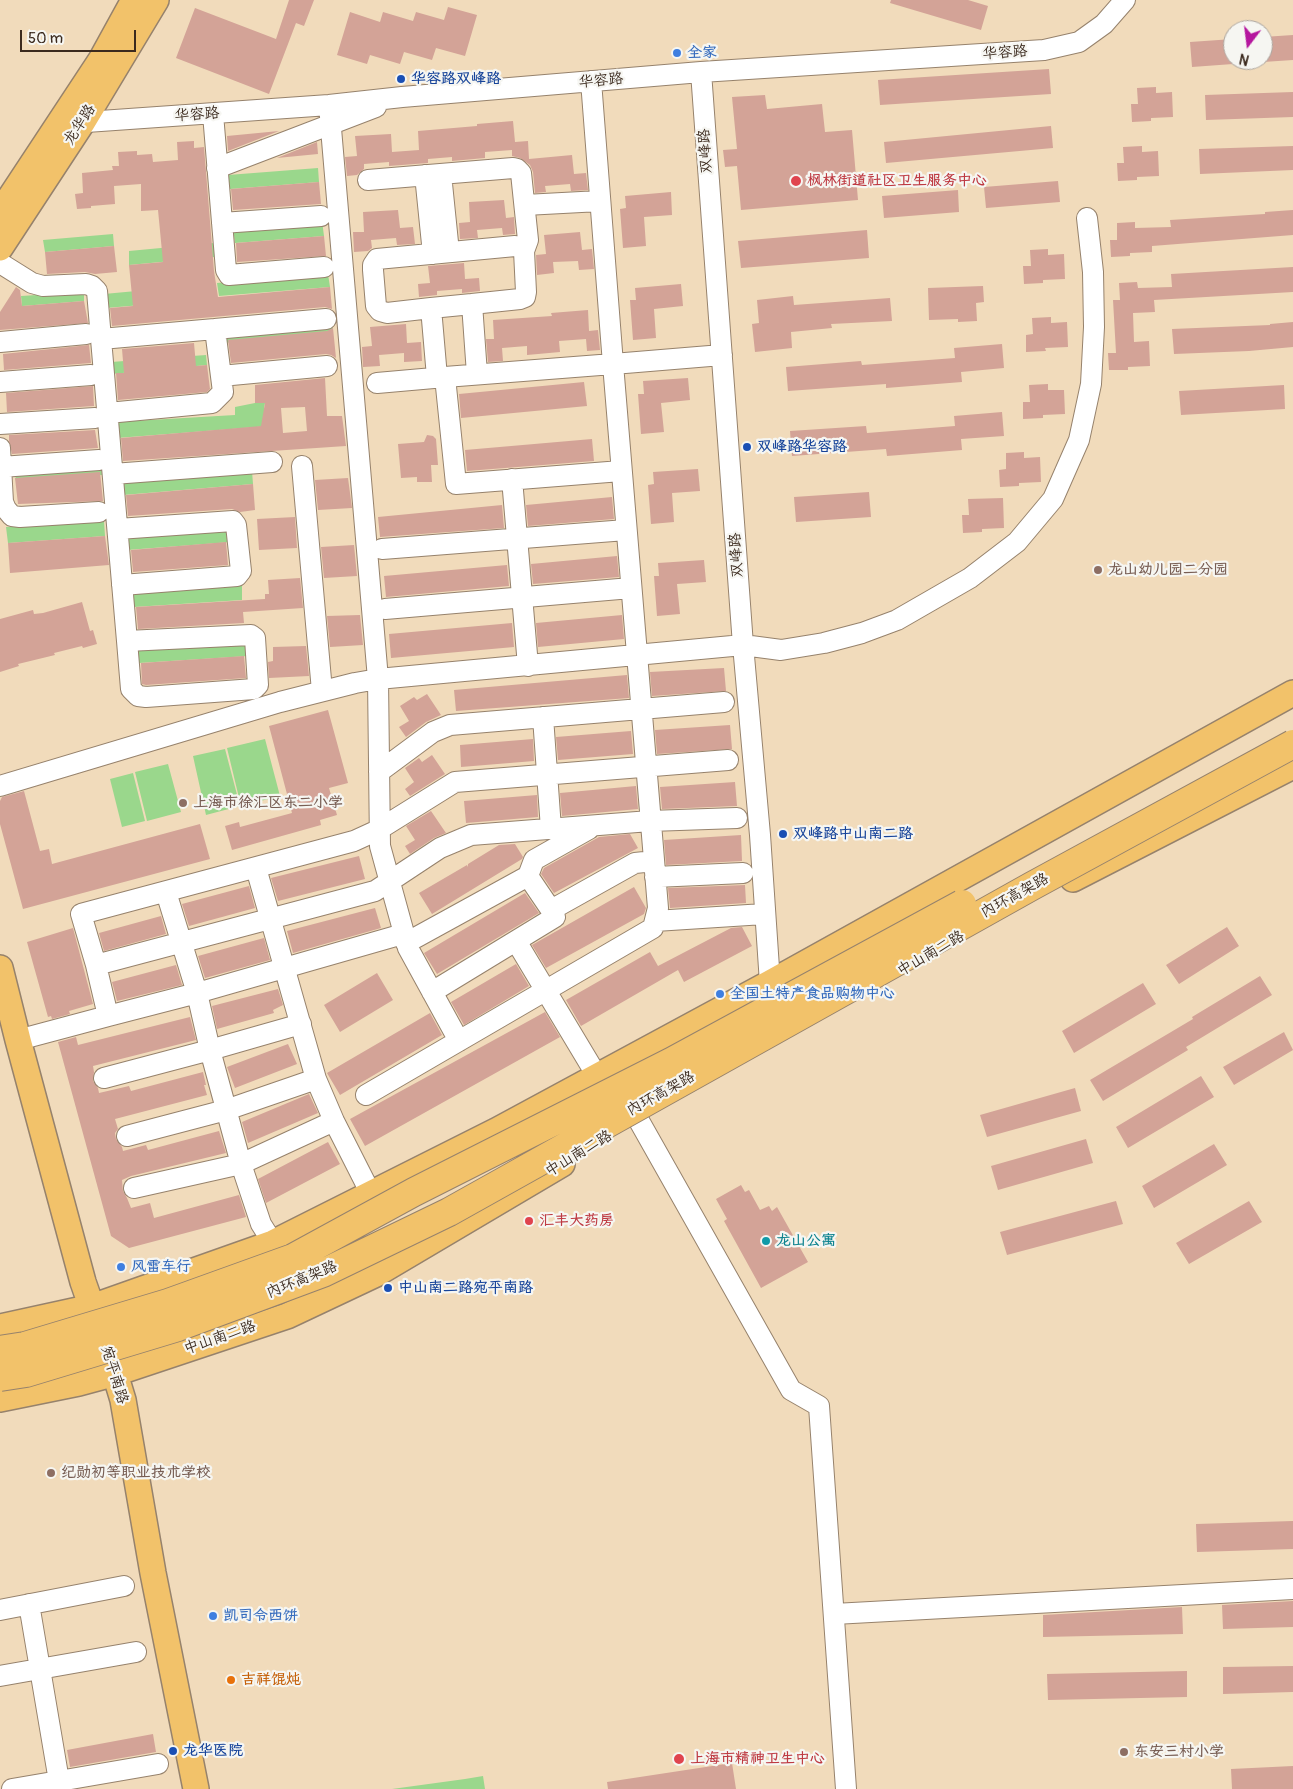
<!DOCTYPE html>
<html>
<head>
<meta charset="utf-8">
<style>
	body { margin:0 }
	#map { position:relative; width:1293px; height:1789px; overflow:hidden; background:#f1dbbb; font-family:Pangolin,sans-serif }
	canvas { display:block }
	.north { position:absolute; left:1223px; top:20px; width:50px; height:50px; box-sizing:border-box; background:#f6f6f2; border:1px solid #aba49d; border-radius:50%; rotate:195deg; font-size:14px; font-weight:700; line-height:20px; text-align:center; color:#3b2a1e }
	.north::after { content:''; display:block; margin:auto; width:18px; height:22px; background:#b5179e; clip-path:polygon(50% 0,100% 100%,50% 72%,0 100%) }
	.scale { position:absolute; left:20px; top:30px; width:116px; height:22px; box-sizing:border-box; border:2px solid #3b2a1e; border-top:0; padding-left:6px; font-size:15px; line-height:18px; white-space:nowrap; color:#3b2a1e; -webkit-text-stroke:4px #f6f6f2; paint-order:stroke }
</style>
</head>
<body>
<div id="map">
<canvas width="1293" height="1789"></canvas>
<div class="north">N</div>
<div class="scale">50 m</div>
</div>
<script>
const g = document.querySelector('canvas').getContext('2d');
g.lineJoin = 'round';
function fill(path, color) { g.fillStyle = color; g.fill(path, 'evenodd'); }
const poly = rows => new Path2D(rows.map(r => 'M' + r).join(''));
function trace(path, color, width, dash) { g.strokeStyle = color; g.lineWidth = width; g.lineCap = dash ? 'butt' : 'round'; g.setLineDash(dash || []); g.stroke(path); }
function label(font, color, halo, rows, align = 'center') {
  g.font = font + ' Pangolin,"LXGW WenKai TC",sans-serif'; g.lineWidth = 4.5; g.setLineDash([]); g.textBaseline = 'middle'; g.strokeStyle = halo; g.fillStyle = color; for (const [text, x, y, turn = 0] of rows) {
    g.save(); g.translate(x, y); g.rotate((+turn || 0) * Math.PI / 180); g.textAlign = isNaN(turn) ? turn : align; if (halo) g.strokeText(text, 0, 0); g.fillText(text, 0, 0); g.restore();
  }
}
const green = poly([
	[318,168,319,182,230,189,228,175],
	[322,221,324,236,235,243,233,228],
	[113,234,114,246,45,252,43,240],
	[214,243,214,257,129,265,129,251],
	[328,274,330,287,219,296,217,283],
	[201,285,201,300,106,308,104,294],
	[84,292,84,301,22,306,21,296],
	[332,322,333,333,223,343,223,331],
	[206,355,207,365,112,374,111,362],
	[255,403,265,403,264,408,282,425,117,438,116,422,235,415,235,407],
	[101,465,102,475,16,482,15,471],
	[252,471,253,484,123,495,122,479],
	[104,521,105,536,8,543,6,527],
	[229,528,231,542,127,550,125,536],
	[242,584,242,600,134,607,132,592],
	[247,641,248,656,139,663,138,647],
	[265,739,280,796,241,806,227,748],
	[225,749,240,806,206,815,193,756],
	[168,764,181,812,147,821,135,772],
	[133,773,145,821,122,827,110,779],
	[483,1776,485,1789,392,1789,465,1779]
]);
const building = poly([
	[289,0,314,0,304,26,296,23,269,94,176,58,195,8,276,39],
	[891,0,968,0,988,6,981,30,890,3],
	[448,7,477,15,465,56,436,48,432,60,404,52,400,64,370,55,367,64,337,55,350,12,380,22,383,12,413,21,416,12,444,20],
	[1293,35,1293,60,1263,62,1263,37],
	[1233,39,1233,64,1192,67,1190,42],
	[1049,69,1051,94,880,105,878,80],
	[1156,87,1156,93,1172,92,1173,117,1151,118,1151,121,1132,122,1131,104,1138,104,1137,88],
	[1293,92,1293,117,1206,120,1205,95],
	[765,95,767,109,822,104,825,132,852,130,858,200,741,210,737,166,725,167,723,150,737,149,732,97],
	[513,121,515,142,528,141,529,159,572,155,574,174,586,173,588,190,571,191,570,184,545,186,546,192,535,193,533,172,530,165,520,158,512,156,512,150,485,152,485,158,452,161,452,157,428,159,428,163,389,166,389,162,364,164,364,169,357,175,347,176,345,157,357,156,355,136,391,134,392,152,419,150,418,131,477,126,477,124],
	[1051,126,1053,148,886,163,884,142],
	[279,131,228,151,227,136],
	[194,141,194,148,204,147,214,271,218,297,330,287,332,309,325,307,112,326,110,308,133,306,129,265,163,262,158,210,141,211,141,184,114,186,115,204,91,206,91,208,77,209,75,194,83,193,82,173,113,170,112,166,119,166,118,152,137,151,137,155,152,154,153,162,178,160,177,142],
	[317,142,318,154,277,158],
	[1142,146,1142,152,1158,151,1159,176,1137,177,1137,180,1118,181,1117,163,1124,163,1123,147],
	[1293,146,1293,170,1200,174,1199,149],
	[1058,181,1060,202,986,208,984,187],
	[319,182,321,204,233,210,231,189],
	[958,190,959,212,884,218,882,196],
	[671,192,672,215,644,217,646,246,623,248,620,209,626,208,625,196],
	[504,200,506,218,514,217,515,234,503,235,502,228,477,230,478,238,460,239,459,223,470,222,469,202],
	[398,210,400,228,413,227,415,244,397,245,396,238,371,240,372,248,368,251,354,252,353,232,364,232,363,212],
	[1293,210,1293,235,1152,246,1152,252,1130,253,1130,256,1111,257,1110,240,1117,240,1117,223,1135,222,1135,228,1171,227,1170,220,1265,214,1265,212],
	[867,230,869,258,741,268,738,241],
	[580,232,582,250,592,249,594,269,579,270,578,261,553,262,554,273,537,275,536,255,546,254,544,235],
	[324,236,326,256,237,262,236,243],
	[114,246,117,272,95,274,85,272,47,274,45,252],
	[1048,249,1048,255,1064,254,1065,279,1043,280,1043,283,1024,284,1023,266,1031,266,1030,250],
	[464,263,465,279,479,278,480,291,462,293,462,289,437,291,437,295,419,297,418,284,430,283,428,266],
	[1293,267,1293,292,1154,300,1155,312,1133,313,1134,342,1149,341,1150,366,1128,367,1128,370,1109,370,1108,353,1116,353,1113,300,1120,300,1119,283,1137,282,1138,288,1172,287,1171,274],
	[681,284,683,306,654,309,656,338,633,340,630,300,636,300,635,288],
	[983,286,984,302,976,303,977,321,958,322,958,319,929,320,928,288],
	[16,287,20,290,22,306,84,301,88,323,0,330,0,312],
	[793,296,794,305,890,298,892,321,831,324,832,328,791,332,792,348,755,352,752,324,759,323,757,300],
	[588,310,589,331,598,330,600,350,587,351,586,339,559,341,560,352,527,355,527,346,502,348,503,361,488,362,486,339,494,339,493,320,552,316,551,313],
	[1051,317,1051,323,1067,322,1068,347,1045,348,1046,351,1026,352,1026,335,1033,334,1032,318],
	[1293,322,1293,347,1249,351,1174,354,1172,329,1270,325,1270,324],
	[406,324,407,343,421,342,422,361,404,362,404,353,379,355,380,366,363,367,362,347,372,346,370,327],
	[333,328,336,358,331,355,326,354,231,363,228,340,327,331],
	[194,343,196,366,207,365,210,389,207,392,118,400,116,373,124,373,122,349],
	[1002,344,1004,368,961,372,962,382,886,388,886,384,788,391,786,367,861,361,862,365,955,358,954,348],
	[89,345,91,363,4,370,3,354],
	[325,378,327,416,342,416,346,446,123,461,121,438,261,426,265,403,255,403,255,385],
	[305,407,307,431,283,433,281,408],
	[688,378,690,400,661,403,664,432,641,434,638,394,644,394,643,381],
	[584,382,587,406,461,418,459,394],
	[1048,384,1048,390,1064,390,1065,414,1043,415,1043,418,1023,419,1023,402,1030,402,1029,385],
	[1284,385,1285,409,1181,415,1179,391],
	[93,386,94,406,7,412,6,393],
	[1002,412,1004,436,961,439,962,450,887,456,886,449,792,456,790,431,866,426,867,433,955,426,954,416],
	[95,430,98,448,12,454,9,441,9,435],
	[427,435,433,436,436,439,438,465,431,465,432,482,417,482,417,477,401,478,398,444,424,442],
	[592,439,594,461,467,471,465,450],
	[1024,452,1024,458,1040,457,1041,482,1019,483,1019,486,1000,487,999,470,1006,469,1006,453],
	[698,469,700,491,672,493,674,522,651,524,648,485,654,484,653,472],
	[100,472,103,501,18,504,15,478],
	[348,478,352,508,318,510,315,480],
	[253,484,255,510,240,512,232,509,128,516,126,495],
	[869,492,871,517,796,522,794,497],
	[612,497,614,519,528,526,526,505],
	[1003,498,1004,528,982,529,982,532,963,533,962,515,969,515,968,499],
	[502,505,504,528,380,537,378,517],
	[295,517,297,548,259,550,257,519],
	[105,536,109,565,10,573,8,543],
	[226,542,228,565,133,572,131,550],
	[354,545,357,576,324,578,321,547],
	[617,556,619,577,533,584,531,564],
	[704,560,706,582,677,584,680,614,657,616,654,576,659,576,658,563],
	[507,565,509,586,386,597,384,576],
	[300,578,303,608,243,612,244,623,138,629,136,607,265,599,265,594,269,594,268,580],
	[82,602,90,631,93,630,97,644,83,648,82,646,54,653,55,655,18,664,19,666,0,672,0,619,33,610,34,614,43,613],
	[360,615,363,645,330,647,327,616],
	[622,615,624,639,538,647,536,623],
	[512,623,514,647,391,658,389,634],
	[306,646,309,676,269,678,268,662,273,661,273,647],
	[244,656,246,678,146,685,142,684,141,663],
	[724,668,726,691,652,696,650,672],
	[627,675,629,698,456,711,454,690],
	[427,694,441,715,426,722,406,737,399,727,409,721,400,706,414,697,417,700],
	[328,710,348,783,329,788,337,815,320,820,321,825,232,850,225,826,239,822,240,827,292,813,269,726],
	[730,725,732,749,657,754,655,730],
	[631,731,633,754,558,760,556,737],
	[533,739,534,761,461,767,460,745],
	[432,755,445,774,410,796,405,789,414,782,405,768,419,758,422,762],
	[735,782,737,806,662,809,660,787],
	[636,786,638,809,562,816,560,793],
	[24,791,40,851,49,849,52,864,200,824,210,859,23,909,0,824,0,801,2,797],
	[537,795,538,817,466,823,464,801],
	[431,811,446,833,434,838,410,854,405,846,415,840,406,826],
	[630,834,638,848,554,893,541,874,544,868,599,837],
	[741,835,742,861,666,865,664,840],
	[515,844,523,857,522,859,432,914,419,893,467,865,468,867,468,864,499,845],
	[359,856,365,879,278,901,271,878],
	[745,885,746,903,670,908,668,888],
	[249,886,255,908,189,926,182,904],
	[634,887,646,908,644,914,546,968,532,945],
	[525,893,539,913,437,974,424,953],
	[375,908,381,928,293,953,287,931],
	[161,916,166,934,104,951,99,933],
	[742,927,752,946,684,982,678,970,581,1026,566,1000,650,952,658,966,731,928],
	[1227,927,1239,946,1179,984,1166,965],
	[73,928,93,1004,69,1011,70,1014,52,1019,51,1016,48,1017,27,942],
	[264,938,270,960,205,978,198,956],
	[516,964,529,986,464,1025,451,1002],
	[176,965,182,985,117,1001,112,982],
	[377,973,393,1000,340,1032,324,1005],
	[1260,976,1272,995,1186,1047,1188,1050,1103,1101,1090,1080,1193,1019,1192,1017],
	[1143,983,1156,1004,1074,1053,1062,1031],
	[278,989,283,1005,273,1010,274,1013,217,1029,212,1006],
	[545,1012,560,1037,365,1146,350,1119],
	[430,1013,442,1035,340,1095,327,1073],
	[190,1017,196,1040,93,1066,94,1072,93,1081,98,1088,99,1093,129,1086,131,1091,203,1072,206,1085,204,1085,207,1095,115,1119,118,1129,115,1133,116,1139,122,1147,123,1151,146,1145,148,1150,219,1131,226,1153,131,1176,122,1180,123,1191,127,1198,131,1208,150,1203,154,1218,239,1195,246,1217,129,1248,111,1236,58,1042,76,1037,78,1045],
	[1284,1032,1293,1050,1234,1085,1223,1067],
	[288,1044,297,1064,235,1088,227,1067],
	[1201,1076,1214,1097,1128,1148,1116,1127],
	[1075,1088,1081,1111,987,1137,980,1115],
	[309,1094,318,1113,248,1143,242,1122],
	[1086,1139,1093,1163,998,1190,991,1166],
	[328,1142,340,1164,266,1203,258,1179],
	[1214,1144,1227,1165,1154,1208,1142,1186],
	[741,1185,745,1192,749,1190,760,1210,769,1206,772,1211,777,1207,808,1262,761,1288,724,1221,727,1219,716,1199],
	[1116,1201,1123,1224,1007,1255,1000,1232],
	[1249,1201,1262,1222,1189,1264,1176,1243],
	[1293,1521,1293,1549,1197,1552,1196,1524],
	[1293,1601,1293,1627,1223,1629,1222,1605],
	[1182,1607,1183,1634,1043,1637,1043,1615],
	[1293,1666,1293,1692,1223,1694,1223,1667],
	[1187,1671,1187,1697,1048,1700,1047,1674],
	[153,1734,156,1752,70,1767,67,1750],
	[732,1763,736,1789,608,1789,607,1782],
	[1293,1766,1293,1789,1232,1789,1231,1769]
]);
const minor = poly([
	[701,72,743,645,760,835,770,983,775,996],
	[591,81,613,364,445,377,456,484,621,471],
	[329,105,378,679,380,846,408,948,459,1041],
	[213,114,226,270,229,275,324,267],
	[72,123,329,105,402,97,701,72,1044,50,1079,42,1104,24,1125,0],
	[217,168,376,107],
	[441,174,449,252],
	[425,175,433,254],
	[368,180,513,168,517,169,521,173,528,240,524,251],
	[525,205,600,201],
	[222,223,321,216],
	[0,263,32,283,43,286,86,284,92,286,97,291,101,339,127,641,131,689,138,696,146,697,254,689,258,685,255,638,251,635,127,641],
	[431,308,387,313,380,311,376,306,373,270,373,265,377,259,515,246,520,247,524,251,526,292,525,297,520,299,472,304],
	[215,329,326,319],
	[101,339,215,329,223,392,212,403,108,413],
	[0,342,86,334],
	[221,376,327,366],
	[437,377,431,308,472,304,477,374],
	[0,382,91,375],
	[377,383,445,377],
	[0,424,95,418],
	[0,448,3,502,6,509,12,516,20,517,99,512],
	[302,466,322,691],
	[1,467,99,460],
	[113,474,272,462],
	[512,479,528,666],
	[118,529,233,521,236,525,241,571,237,576,122,585],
	[382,549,626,530],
	[385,609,631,588],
	[543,717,551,829],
	[379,772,433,732,450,725,724,702],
	[0,786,280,702,355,683,378,679,743,645,781,650,824,643,862,633,897,620,970,578,1017,542,1053,499,1079,440,1091,384,1094,327,1093,272,1087,218],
	[256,868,316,1079,334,1121,371,1194],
	[528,876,534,860,589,829],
	[655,877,743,873],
	[166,892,197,993,210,1050,241,1164,261,1224,273,1243],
	[655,921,764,914],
	[403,934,197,993,108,1016,96,965,81,914,354,841,378,830,455,782,728,760],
	[516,941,597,1076],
	[406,943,528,876,551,910],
	[96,965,375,891,440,848,471,835,650,821,737,818],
	[432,992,555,917,551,910,635,863,654,861],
	[18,1040,108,1016],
	[104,1078,210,1050,301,1024],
	[366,1095,653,928,658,908,613,364,722,355],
	[638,1119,791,1390,819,1406,846,1789],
	[127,1136,226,1110,316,1079],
	[134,1188,241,1164,334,1121],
	[29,1604,59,1781],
	[0,1610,124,1586],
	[834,1614,1293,1589],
	[0,1676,136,1652],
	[12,1789,158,1764]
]);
const major = poly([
	[0,213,101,60,134,0],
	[0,248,82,123,156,0],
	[1073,879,1293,766],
	[0,968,18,1040,83,1282,97,1322],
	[0,1327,92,1307,273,1243,496,1131,770,983,1293,693],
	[110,1357,123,1400,153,1573,196,1789],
	[0,1399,79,1383,116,1373,287,1316,376,1274,562,1164]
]);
const highwayBridge = poly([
	[0,1350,25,1346,168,1303,293,1258,414,1192,671,1062,962,904],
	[0,1377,26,1373,178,1327,323,1273,449,1212,1032,886,1293,744]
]);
const markers = [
	[677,53,5,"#3f7fe0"],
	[401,79,5,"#1a4fb4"],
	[796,181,6,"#e0444e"],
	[747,447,5,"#1a4fb4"],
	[1098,570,5,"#8d6e63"],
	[183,803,5,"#8d6e63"],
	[783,834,5,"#1a4fb4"],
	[720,994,5,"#3f7fe0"],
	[529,1221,5,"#e0444e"],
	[766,1241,5,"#0f9aa8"],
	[121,1267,5,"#3f7fe0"],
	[388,1288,5,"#1a4fb4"],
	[51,1473,5,"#8d6e63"],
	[213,1616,5,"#3f7fe0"],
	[231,1680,5,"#e8710a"],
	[173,1751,5,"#1a4fb4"],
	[1124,1752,5,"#8d6e63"],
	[679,1759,6,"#e0444e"]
];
const shopNames = [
	["全家",687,53],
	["全国土特产食品购物中心",730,994],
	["风雷车行",131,1267],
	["凯司令西饼",223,1616]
];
const streetNames = [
	["华容路",1005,53,-4],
	["华容路",601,81,-5],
	["华容路",197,115,-4],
	["龙华路",80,125,-57],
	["双峰路",706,151,-94],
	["双峰路",737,555,-94],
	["内环高架路",1015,896,-29],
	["中山南二路",931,954,-30],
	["内环高架路",661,1094,-29],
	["中山南二路",579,1154,-31],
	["内环高架路",302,1280,-22],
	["中山南二路",220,1338,-19],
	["宛平南路",114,1375,73]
];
const transitNames = [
	["华容路双峰路",411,79],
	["双峰路华容路",757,447],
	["双峰路中山南二路",793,834],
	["中山南二路宛平南路",398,1288],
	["龙华医院",183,1751]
];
const healthNames = [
	["枫林街道社区卫生服务中心",807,181],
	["汇丰大药房",539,1221],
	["上海市精神卫生中心",690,1759]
];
const educationNames = [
	["龙山幼儿园二分园",1108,570],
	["上海市徐汇区东二小学",193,803],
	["纪勋初等职业技术学校",61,1473],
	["东安三村小学",1134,1752]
];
const cultureNames = [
	["龙山公寓",776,1241]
];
const foodNames = [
	["吉祥馄炖",241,1680]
];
fill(green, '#9ad78c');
fill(building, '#d3a397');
trace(minor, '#96826c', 22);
trace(major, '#96826c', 28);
trace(minor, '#fff', 20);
trace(major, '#f2c26a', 25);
trace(highwayBridge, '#96826c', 30, []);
trace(highwayBridge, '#f2c26a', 28);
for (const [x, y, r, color] of markers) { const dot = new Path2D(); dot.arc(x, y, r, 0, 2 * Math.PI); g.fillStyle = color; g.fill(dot); trace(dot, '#f6f6f2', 2); }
label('bold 15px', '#366cbe', '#f6f6f2', shopNames, 'left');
label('15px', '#3b2a1e', '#f6f6f2', streetNames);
label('bold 15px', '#164399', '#f6f6f2', transitNames, 'left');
label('bold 15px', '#be3a42', '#f6f6f2', healthNames, 'left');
label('bold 15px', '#785e54', '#f6f6f2', educationNames, 'left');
label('bold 15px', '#0d838f', '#f6f6f2', cultureNames, 'left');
label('bold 15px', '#c56008', '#f6f6f2', foodNames, 'left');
</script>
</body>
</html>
